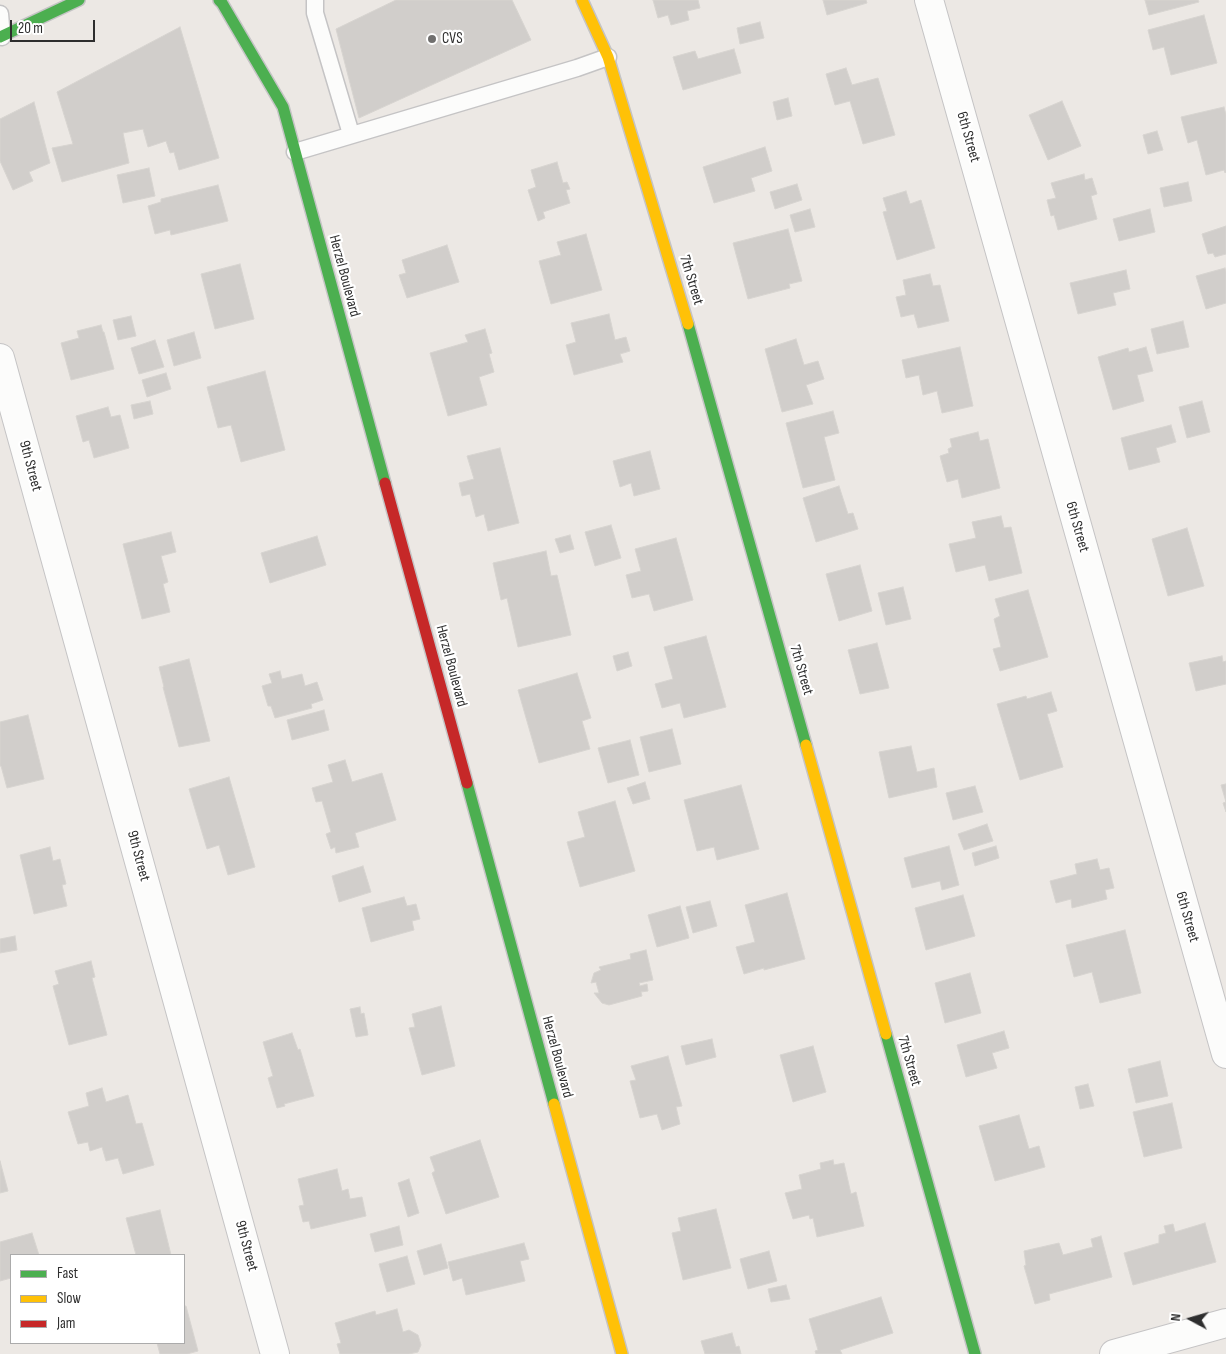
<!DOCTYPE html>
<html>
<head>
<meta charset="utf-8">
<style>
	body { margin:0 }
	#map { position:relative; width:1226px; height:1354px; overflow:hidden; background:#ece8e4; font-family:"Sofia Sans Condensed",sans-serif }
	canvas { display:block }
	.legend { position:absolute; left:10px; top:1254px; width:175px; height:90px; box-sizing:border-box; background:#fff; border:1px solid #ababab; margin:0; padding:6px 9px; list-style:none; font-size:15px; color:#2e2e2e }
	.legend li { display:flex; align-items:center; gap:10px; height:25px }
	.legend b { width:25px; border:1px solid #ababab }
	.north { position:absolute; left:1166px; top:1294px; width:50px; height:50px; -webkit-text-stroke:4px #fff; paint-order:stroke; rotate:276deg; font-size:14px; font-weight:700; line-height:20px; text-align:center; color:#2e2e2e }
	.north::after { content:''; display:block; margin:auto; width:18px; height:22px; background:#2e2e2e; clip-path:polygon(50% 0,100% 100%,50% 72%,0 100%) }
	.scale { position:absolute; left:10px; top:20px; width:85px; height:22px; box-sizing:border-box; border:2px solid #2e2e2e; border-top:0; padding-left:6px; font-size:15px; line-height:18px; white-space:nowrap; color:#2e2e2e; -webkit-text-stroke:4px #fff; paint-order:stroke }
</style>
</head>
<body>
<div id="map">
<canvas width="1226" height="1354"></canvas>
<ul class="legend">
<li><b style="height:6px;background:#4caf50"></b>Fast</li>
<li><b style="height:6px;background:#ffc107"></b>Slow</li>
<li><b style="height:6px;background:#c62828"></b>Jam</li>
</ul>
<div class="north">N</div>
<div class="scale">20 m</div>
</div>
<script>
const g = document.querySelector('canvas').getContext('2d');
g.lineJoin = 'round';
function fill(path, color) { g.fillStyle = color; g.fill(path, 'evenodd'); }
const poly = rows => new Path2D(rows.map(r => 'M' + r).join(''));
function trace(path, color, width, dash) { g.strokeStyle = color; g.lineWidth = width; g.lineCap = dash ? 'butt' : 'round'; g.setLineDash(dash || []); g.stroke(path); }
function label(font, color, halo, rows, align = 'center') {
  g.font = font + ' "Sofia Sans Condensed",sans-serif'; g.lineWidth = 4.5; g.setLineDash([]); g.textBaseline = 'middle'; g.strokeStyle = halo; g.fillStyle = color; for (const [text, x, y, turn = 0] of rows) {
    g.save(); g.translate(x, y); g.rotate((+turn || 0) * Math.PI / 180); g.textAlign = isNaN(turn) ? turn : align; if (halo) g.strokeText(text, 0, 0); g.fillText(text, 0, 0); g.restore();
  }
}
const building = poly([
	[396,0,512,0,531,40,359,118,336,29,396,0],
	[653,0,698,0,700,8,687,11,689,20,671,25,668,15,658,18,653,0],
	[823,0,866,0,867,3,827,15,823,0],
	[1145,0,1198,0,1199,2,1149,15,1145,0],
	[1204,15,1217,63,1171,75,1164,47,1153,50,1148,30,1204,15],
	[760,22,764,38,740,44,737,28,760,22],
	[180,27,219,158,179,170,174,152,170,153,166,141,148,147,143,129,123,133,129,163,62,182,52,148,73,144,57,92,180,27],
	[734,49,741,73,683,90,673,57,695,51,698,59,734,49],
	[846,68,852,85,878,78,895,135,863,144,850,101,835,105,826,74,846,68],
	[788,98,792,116,777,120,773,102,788,98],
	[1062,101,1081,146,1048,160,1029,115,1062,101],
	[34,102,50,163,29,172,33,181,13,190,0,161,0,119,34,102],
	[1224,107,1226,115,1226,172,1225,173,1224,170,1206,175,1197,140,1188,143,1181,117,1224,107],
	[1157,131,1163,150,1148,154,1143,135,1157,131],
	[765,147,772,171,751,178,755,191,714,203,703,167,765,147],
	[557,162,563,183,567,182,570,189,566,190,570,203,543,212,545,218,538,221,528,190,536,187,531,170,557,162],
	[149,168,155,196,123,203,117,175,149,168],
	[1084,174,1085,180,1092,178,1097,194,1091,196,1097,219,1058,230,1054,215,1051,216,1047,200,1056,198,1051,183,1084,174],
	[1188,182,1192,201,1164,207,1160,188,1188,182],
	[797,184,802,200,775,209,770,192,797,184],
	[218,185,228,221,171,235,170,230,155,234,148,206,161,202,161,199,218,185],
	[906,191,910,204,921,200,935,248,897,260,883,212,887,211,883,198,906,191],
	[810,209,815,227,795,232,790,215,810,209],
	[1150,209,1155,232,1119,241,1113,219,1150,209],
	[1226,226,1226,254,1215,257,1213,253,1208,254,1202,234,1226,226],
	[788,229,802,281,789,284,790,288,748,299,733,243,788,229],
	[586,234,602,290,551,304,539,261,561,255,557,242,586,234],
	[447,245,459,282,407,298,399,275,406,273,402,260,447,245],
	[240,264,254,319,215,329,201,274,240,264],
	[1225,268,1226,272,1226,303,1206,309,1196,276,1225,268],
	[1126,270,1130,289,1113,293,1116,305,1078,314,1070,283,1126,270],
	[930,274,933,286,940,285,949,321,918,328,914,314,901,317,896,297,906,295,903,280,930,274],
	[609,314,615,340,626,337,630,351,620,354,623,362,574,375,566,345,576,342,571,323,609,314],
	[131,316,136,336,118,340,113,320,131,316],
	[1183,321,1189,347,1157,354,1151,329,1183,321],
	[101,325,103,332,104,332,114,369,71,380,61,343,79,338,77,331,101,325],
	[485,329,492,353,489,354,494,372,479,377,487,405,448,416,430,353,468,342,465,335,485,329],
	[194,332,201,358,174,366,167,340,194,332],
	[796,339,804,365,818,361,824,379,806,385,813,404,782,412,765,349,796,339],
	[155,340,164,367,139,374,131,348,155,340],
	[960,347,973,406,942,413,937,391,923,395,919,375,906,378,902,360,960,347],
	[1146,347,1153,371,1137,375,1144,401,1113,410,1098,357,1128,348,1129,352,1146,347],
	[265,371,285,450,241,462,231,425,218,428,207,387,265,371],
	[166,373,171,389,147,397,142,380,166,373],
	[150,401,153,414,134,419,131,405,150,401],
	[1202,401,1210,432,1187,438,1179,407,1202,401],
	[108,407,111,417,120,415,129,448,94,458,89,440,83,442,76,416,108,407],
	[833,411,839,433,824,437,835,480,803,488,786,423,833,411],
	[1171,425,1176,442,1156,448,1160,462,1129,470,1121,438,1171,425],
	[978,432,980,441,988,439,1000,488,962,498,958,479,947,482,940,456,949,453,948,449,952,447,950,439,978,432],
	[500,448,519,523,488,531,484,514,476,517,470,494,462,496,459,483,474,479,467,456,500,448],
	[650,451,660,489,634,496,631,483,620,487,613,461,650,451],
	[839,486,848,514,853,513,858,529,816,542,803,498,839,486],
	[1001,516,1004,528,1011,527,1022,573,989,581,985,565,956,572,949,544,976,538,972,522,1001,516],
	[611,525,621,558,595,566,585,532,611,525],
	[1187,528,1204,586,1168,596,1152,539,1187,528],
	[171,532,176,552,161,556,168,582,163,584,170,612,142,619,123,544,171,532],
	[570,535,574,549,560,553,555,539,570,535],
	[317,536,326,565,270,583,261,553,317,536],
	[676,538,693,600,654,611,649,594,632,598,626,575,641,571,635,549,676,538],
	[546,551,551,576,557,575,571,635,518,647,507,598,501,600,493,563,546,551],
	[860,565,872,611,839,621,826,574,860,565],
	[903,587,911,619,886,625,878,593,903,587],
	[1028,590,1048,657,1000,671,993,649,1001,647,994,619,1000,616,995,599,1028,590],
	[706,636,726,707,684,718,680,703,662,708,655,684,673,679,664,647,706,636],
	[877,643,889,688,860,694,848,650,877,643],
	[628,652,632,666,617,671,613,656,628,652],
	[1222,656,1223,662,1226,661,1226,684,1196,691,1189,663,1222,656],
	[189,659,210,741,179,747,163,687,164,687,159,667,189,659],
	[280,671,282,679,302,674,305,686,317,682,323,700,311,704,312,708,275,718,271,706,268,706,262,686,272,683,269,674,280,671],
	[577,673,591,718,582,721,590,749,539,763,518,690,577,673],
	[1051,692,1057,711,1047,714,1063,767,1020,780,997,704,1026,696,1027,699,1051,692],
	[324,710,329,730,292,740,287,720,324,710],
	[28,715,44,779,7,788,1,766,0,766,0,722,28,715],
	[672,729,681,764,649,772,640,737,672,729],
	[630,740,639,775,608,783,598,748,630,740],
	[911,746,917,772,934,768,937,787,889,798,879,752,911,746],
	[345,760,352,782,382,773,396,820,355,833,359,847,336,853,335,847,331,849,326,834,331,832,322,801,316,802,312,788,333,782,328,765,345,760],
	[229,777,255,867,228,875,219,845,207,849,189,789,229,777],
	[645,782,650,799,633,804,627,788,645,782],
	[1226,784,1226,812,1223,803,1226,802,1221,785,1226,784],
	[741,785,759,849,717,860,714,847,697,851,684,800,741,785],
	[975,786,983,812,953,820,946,793,975,786],
	[615,801,635,871,580,887,567,842,585,837,578,812,615,801],
	[987,824,993,841,964,850,958,834,987,824],
	[949,846,959,885,942,890,940,881,912,888,904,858,949,846],
	[996,846,999,858,975,866,972,853,996,846],
	[50,847,53,861,60,859,66,884,62,885,67,906,34,914,20,855,50,847],
	[1097,859,1100,870,1109,868,1114,888,1105,890,1107,899,1072,908,1071,899,1056,903,1050,881,1077,874,1075,864,1097,859],
	[363,866,371,892,339,902,332,876,363,866],
	[787,893,805,959,764,970,764,968,744,974,736,947,755,942,745,905,787,893],
	[963,895,975,936,926,950,915,908,963,895],
	[404,897,407,906,416,904,420,919,412,921,414,930,371,942,362,908,404,897],
	[710,901,717,926,693,933,686,907,710,901],
	[680,906,689,938,657,947,648,915,680,906],
	[1125,930,1141,993,1100,1003,1092,972,1074,977,1066,945,1125,930],
	[15,936,17,950,0,953,0,939,15,936],
	[646,950,653,980,639,983,640,986,647,984,648,991,641,992,642,996,609,1005,602,1003,594,993,599,993,596,982,591,983,594,973,601,970,599,967,631,959,630,954,646,950],
	[91,961,95,977,92,978,107,1035,69,1045,53,986,59,984,55,971,91,961],
	[970,973,981,1013,945,1023,935,983,970,973],
	[441,1006,455,1066,422,1075,409,1028,415,1027,412,1014,441,1006],
	[360,1007,361,1014,364,1013,368,1035,356,1037,350,1009,360,1007],
	[1004,1031,1009,1048,992,1053,997,1068,966,1077,957,1045,1004,1031],
	[292,1033,298,1050,300,1049,314,1096,284,1104,285,1106,277,1108,268,1078,273,1076,263,1042,292,1033],
	[712,1039,716,1057,686,1065,681,1046,712,1039],
	[813,1046,826,1092,793,1102,780,1055,813,1046],
	[668,1056,682,1106,676,1107,680,1124,662,1130,657,1114,640,1118,630,1081,636,1080,631,1066,668,1056],
	[1160,1061,1168,1096,1136,1103,1128,1069,1160,1061],
	[1088,1084,1094,1106,1080,1109,1075,1087,1088,1084],
	[102,1088,106,1102,128,1095,136,1124,142,1123,154,1165,123,1174,118,1158,106,1161,102,1147,90,1151,88,1142,78,1144,68,1112,89,1106,86,1093,102,1088],
	[1172,1103,1182,1148,1144,1157,1133,1112,1172,1103],
	[1019,1115,1029,1149,1039,1146,1045,1167,995,1181,979,1126,1019,1115],
	[480,1140,499,1197,446,1214,432,1173,435,1171,430,1157,480,1140],
	[833,1160,834,1165,844,1163,851,1194,856,1192,864,1226,817,1237,813,1218,810,1219,809,1215,793,1219,785,1193,802,1189,799,1175,821,1169,820,1163,833,1160],
	[0,1161,8,1191,0,1193,0,1161],
	[337,1169,342,1191,348,1189,350,1199,362,1197,366,1216,311,1229,309,1221,303,1222,299,1206,304,1205,298,1179,337,1169],
	[409,1179,419,1213,408,1217,398,1183,409,1179],
	[716,1209,731,1268,683,1280,672,1233,681,1231,678,1218,716,1209],
	[160,1210,171,1255,136,1255,126,1218,160,1210],
	[1205,1223,1216,1262,1133,1285,1124,1253,1159,1243,1159,1235,1166,1233,1164,1226,1173,1224,1175,1232,1205,1223],
	[399,1226,403,1245,375,1252,370,1234,399,1226],
	[32,1233,39,1255,11,1255,11,1278,0,1281,0,1242,32,1233],
	[1101,1236,1112,1277,1049,1294,1050,1300,1035,1304,1024,1266,1026,1265,1024,1251,1059,1243,1063,1255,1093,1247,1091,1239,1101,1236],
	[524,1243,529,1259,520,1261,525,1281,466,1295,462,1278,453,1281,448,1262,524,1243],
	[441,1244,448,1268,424,1275,417,1251,441,1244],
	[769,1251,777,1281,748,1289,740,1259,769,1251],
	[407,1256,415,1284,387,1292,379,1264,407,1256],
	[786,1285,790,1299,771,1302,768,1289,786,1285],
	[881,1297,893,1333,840,1350,842,1354,816,1354,815,1351,818,1350,809,1319,881,1297],
	[184,1306,186,1306,198,1351,187,1354,160,1354,157,1343,184,1343,184,1306],
	[397,1309,403,1332,409,1330,418,1335,421,1345,418,1352,409,1354,340,1354,337,1344,341,1343,335,1323,375,1311,376,1315,397,1309],
	[732,1333,736,1347,739,1346,741,1354,705,1354,701,1341,732,1333]
]);
const lane = poly([
	[315,0,315,13,351,134],
	[0,14,2,37],
	[295,152,577,68,608,57]
]);
const street = poly([
	[929,0,1226,1054],
	[0,358,275,1354],
	[1114,1354,1226,1323]
]);
const fast = poly([
	[219,0,222,3,283,107,385,483],
	[0,37,79,0],
	[688,324,806,745],
	[467,783,554,1104],
	[886,1034,975,1354]
]);
const slow = poly([
	[582,0,608,57,688,324],
	[806,745,886,1034],
	[554,1104,622,1354]
]);
const jam = poly([
	[385,483,467,783]
]);
const markers = [
	[432,39,5,"#706f6e"]
];
const poiNames = [
	["CVS",442,39]
];
const streetNames = [
	["6th Street",968,137,74],
	["Herzel Boulevard",344,276,75],
	["7th Street",691,280,73],
	["9th Street",30,466,75],
	["6th Street",1077,527,74],
	["Herzel Boulevard",451,666,75],
	["7th Street",801,670,74],
	["9th Street",138,856,75],
	["6th Street",1187,917,74],
	["Herzel Boulevard",557,1057,75],
	["7th Street",909,1061,74],
	["9th Street",246,1246,75]
];
fill(building, '#d1cecb');
trace(building, '#d7d4d0', 1);
trace(lane, '#c5c4c5', 19);
trace(street, '#c5c4c5', 30);
trace(fast, '#c5c4c5', 14);
trace(slow, '#c5c4c5', 14);
trace(jam, '#c5c4c5', 14);
trace(lane, '#fcfcfb', 16);
trace(street, '#fcfcfb', 28);
trace(fast, '#4caf50', 11);
trace(slow, '#ffc107', 11);
trace(jam, '#c62828', 11);
for (const [x, y, r, color] of markers) { const dot = new Path2D(); dot.arc(x, y, r, 0, 2 * Math.PI); g.fillStyle = color; g.fill(dot); trace(dot, '#fff', 2); }
label('15px', '#2e2e2e', '#fff', poiNames, 'left');
label('15px', '#2e2e2e', '#fff', streetNames);
</script>
</body>
</html>
